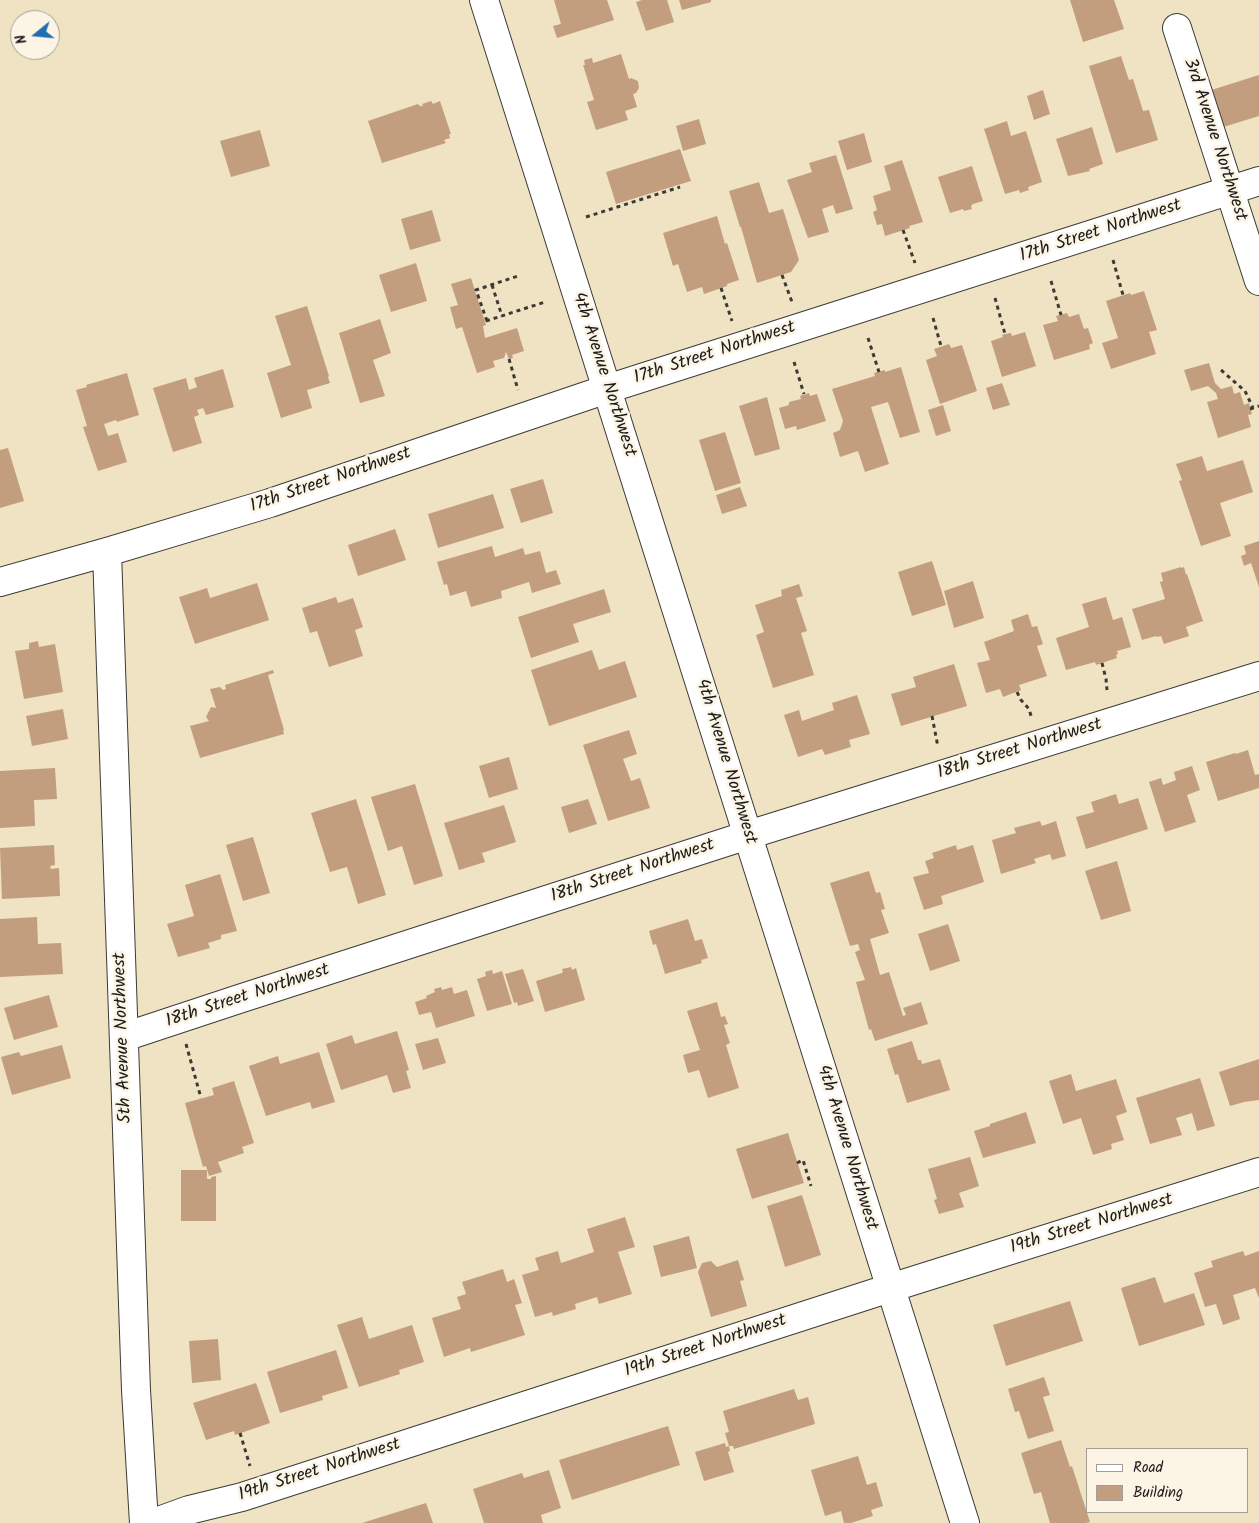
<!DOCTYPE html>
<html>
<head>
<meta charset="utf-8">
<style>
	body { margin:0 }
	#map { position:relative; width:1259px; height:1523px; overflow:hidden; background:#efe3c4; font-family:Kalam,sans-serif }
	canvas { display:block }
	.legend { position:absolute; left:1086px; top:1448px; width:162px; height:65px; box-sizing:border-box; background:#fcf5e5; border:1px solid #a29e95; margin:0; padding:6px 9px; list-style:none; font-size:15px; color:#1c1c1c }
	.legend li { display:flex; align-items:center; gap:10px; height:25px }
	.legend b { width:25px; border:1px solid #a29e95 }
	.north { position:absolute; left:10px; top:10px; width:50px; height:50px; box-sizing:border-box; background:#fcf5e5; border:1px solid #a29e95; border-radius:50%; rotate:253deg; font-size:14px; font-weight:700; line-height:20px; text-align:center; color:#1c1c1c }
	.north::after { content:''; display:block; margin:auto; width:18px; height:22px; background:#1f6fb2; clip-path:polygon(50% 0,100% 100%,50% 72%,0 100%) }
</style>
</head>
<body>
<div id="map">
<canvas width="1259" height="1523"></canvas>
<ul class="legend">
<li><b style="height:6px;background:#fff"></b>Road</li>
<li><b style="height:14px;background:#c29e7e"></b>Building</li>
</ul>
<div class="north">N</div>
</div>
<script>
const g = document.querySelector('canvas').getContext('2d');
g.lineJoin = 'round';
function fill(path, color) { g.fillStyle = color; g.fill(path, 'evenodd'); }
const poly = rows => new Path2D(rows.map(r => 'M' + r).join(''));
function trace(path, color, width, dash) { g.strokeStyle = color; g.lineWidth = width; g.lineCap = dash ? 'butt' : 'round'; g.setLineDash(dash || []); g.stroke(path); }
function label(font, color, halo, rows, align = 'center') {
  g.font = font + ' Kalam,sans-serif'; g.lineWidth = 5; g.setLineDash([]); g.textBaseline = 'middle'; g.strokeStyle = halo; g.fillStyle = color; for (const [text, x, y, turn = 0] of rows) {
    g.save(); g.translate(x, y); g.rotate((+turn || 0) * Math.PI / 180); g.textAlign = isNaN(turn) ? turn : align; if (halo) g.strokeText(text, 0, 0); g.fillText(text, 0, 0); g.restore();
  }
}
const building = poly([
	[554,0,607,0,614,20,557,38,553,26,561,24],
	[642,0,667,0,674,22,646,31,636,2],
	[679,0,711,0,711,2,682,10],
	[1070,0,1114,0,1124,29,1083,42],
	[621,54,629,79,631,78,638,81,639,88,636,93,633,94,637,107,625,111,628,120,596,130,587,102,594,100,583,65,585,65,584,60,592,58,593,63],
	[1121,56,1129,80,1133,79,1143,111,1149,110,1158,140,1116,153,1089,66],
	[1259,75,1259,116,1217,129,1205,92],
	[1043,90,1050,114,1034,120,1027,96],
	[431,101,433,104,440,101,451,134,449,134,450,138,444,140,446,143,382,163,368,121,418,104,420,106,423,106,422,104],
	[699,119,706,144,683,151,676,126],
	[1007,121,1011,136,1026,131,1042,182,1028,187,1029,190,1020,193,1019,190,1005,194,984,129],
	[1092,127,1103,164,1089,169,1090,171,1068,176,1056,139],
	[260,130,270,166,231,177,220,141],
	[864,133,872,162,847,170,838,141],
	[680,149,691,181,616,204,606,172],
	[836,155,853,209,836,214,833,205,822,209,829,232,808,238,787,180,812,172,809,163],
	[902,160,923,222,909,226,910,228,885,236,882,224,877,225,873,212,877,210,873,196,891,190,884,166],
	[972,166,983,201,973,204,971,206,972,209,964,211,963,209,950,213,938,177],
	[759,182,769,213,783,209,799,260,791,272,757,283,741,227,740,227,729,191],
	[432,210,441,241,410,250,401,219],
	[717,216,725,244,727,243,739,280,727,284,727,286,704,294,702,287,687,292,678,264,673,266,663,233],
	[416,263,427,301,391,312,379,275],
	[471,278,486,325,483,326,485,338,517,328,524,351,512,355,513,358,509,359,506,352,504,358,493,361,495,367,477,373,462,327,456,329,450,307,458,305,451,284],
	[1144,291,1157,330,1149,332,1156,354,1111,369,1102,343,1118,338,1106,301,1130,293,1131,295],
	[307,306,329,376,328,377,330,383,307,390,312,408,281,418,267,373,291,365,275,316],
	[1067,313,1069,317,1079,314,1084,329,1088,328,1093,343,1089,345,1090,349,1054,360,1043,325,1058,321,1056,316],
	[380,319,391,353,373,360,385,396,360,403,339,333],
	[1025,332,1036,366,1002,377,991,341,1003,337,1002,335,1005,334,1011,333,1012,336],
	[949,344,951,348,962,345,977,391,940,404,926,360,937,356,934,349],
	[1209,363,1215,383,1221,389,1232,386,1234,394,1240,392,1244,405,1249,403,1252,414,1248,415,1251,427,1218,438,1207,402,1218,399,1216,393,1208,386,1191,391,1184,370],
	[901,367,920,432,900,438,888,402,871,407,889,464,865,472,858,451,840,457,833,433,840,430,843,421,832,389,875,376,874,373,885,370,885,372],
	[223,369,234,407,206,415,203,408,197,410,199,415,194,417,202,443,173,452,153,388,186,378,189,390,197,387,194,378],
	[127,373,139,415,117,422,116,420,104,424,108,436,118,433,127,462,98,471,83,427,87,426,76,390,87,387,86,385],
	[1002,383,1010,405,993,410,986,388],
	[809,393,810,396,817,394,826,421,797,430,796,426,785,429,779,408,789,405,789,402,801,399,800,396],
	[767,397,780,449,755,456,739,406],
	[943,405,951,431,936,436,928,410],
	[725,432,741,483,715,491,699,440],
	[8,448,24,501,0,508,0,450],
	[1202,456,1207,471,1243,460,1253,492,1220,503,1231,536,1201,546,1179,481,1182,480,1176,464],
	[543,479,553,513,521,523,510,489],
	[740,487,747,506,722,514,716,495],
	[493,494,504,528,438,548,428,514],
	[395,529,406,560,358,576,348,545],
	[1259,541,1259,587,1251,563,1244,566,1241,556,1246,554,1244,546],
	[492,546,495,557,523,548,525,555,540,551,546,573,556,570,561,584,532,593,529,582,501,591,502,598,471,607,466,591,450,596,447,584,444,585,437,562],
	[932,561,946,605,912,616,898,572],
	[1181,567,1181,568,1184,567,1186,575,1187,574,1203,621,1186,627,1189,636,1164,644,1161,636,1157,637,1156,636,1142,640,1132,609,1165,599,1160,582,1163,581,1161,573],
	[973,581,984,618,954,628,944,591],
	[257,583,269,620,195,644,179,597,207,588,210,598],
	[799,584,803,596,796,598,807,631,801,633,814,675,773,688,756,635,764,632,755,605,782,596,781,590],
	[604,589,611,612,573,624,579,642,531,658,518,617],
	[336,597,338,603,353,598,363,627,355,630,363,656,329,667,317,631,310,633,302,608],
	[1106,597,1113,620,1122,617,1131,647,1117,651,1118,654,1116,655,1117,658,1096,665,1095,662,1066,670,1056,638,1089,627,1082,604],
	[1028,614,1032,627,1037,626,1043,644,1037,646,1047,676,1019,685,1021,690,1003,697,1000,689,986,693,977,663,990,660,984,642,1014,631,1011,620],
	[38,641,39,647,55,644,63,692,24,699,15,651,29,649,29,643],
	[592,650,599,670,625,661,637,697,549,726,531,670],
	[954,664,967,706,901,726,891,694,916,687,913,677],
	[273,670,274,673,268,675,284,730,283,730,284,734,200,758,190,726,209,721,206,717,211,707,216,708,210,689,220,687,223,690,226,689,225,685],
	[857,695,870,734,849,740,851,747,825,755,822,749,798,757,784,715,799,710,802,721,834,710,832,703],
	[63,709,68,739,32,746,26,716],
	[629,730,637,754,623,759,631,781,640,778,650,808,608,821,583,745],
	[1248,750,1255,775,1259,774,1259,788,1218,801,1206,762,1235,753,1236,754],
	[509,757,518,789,489,798,479,766],
	[1192,766,1200,790,1187,795,1196,822,1165,832,1149,782,1161,778,1163,785,1176,780,1174,772],
	[55,768,57,799,34,800,35,826,0,828,0,771],
	[415,784,443,876,414,885,402,846,388,851,371,797],
	[1116,794,1119,804,1138,798,1148,829,1086,849,1076,817,1094,812,1091,802],
	[356,799,386,895,358,904,347,867,330,872,311,813],
	[588,799,597,824,569,833,561,807],
	[504,805,516,842,482,853,485,862,459,870,444,823],
	[1040,821,1042,826,1056,821,1066,856,1052,860,1050,854,1034,859,1036,863,1001,874,992,840,1016,833,1014,828],
	[253,837,270,893,243,901,226,845],
	[54,845,55,865,50,866,51,869,59,868,60,896,2,899,0,848],
	[956,845,957,850,973,845,984,882,941,896,943,904,924,910,913,877,929,873,925,861,934,858,932,853],
	[1117,861,1131,911,1101,920,1085,871],
	[869,871,876,893,880,892,885,909,881,910,889,933,870,939,880,975,889,972,903,1016,906,1015,903,1008,921,1002,928,1024,875,1041,871,1029,869,1030,856,982,865,980,855,952,860,950,858,944,850,946,830,883],
	[220,874,237,931,221,935,221,939,208,943,210,948,178,957,167,924,194,916,185,885],
	[37,917,38,944,61,943,63,974,0,977,0,919],
	[688,919,695,941,702,939,708,958,701,960,702,963,665,974,656,944,653,945,649,931],
	[948,924,960,961,930,971,918,934],
	[571,967,572,970,576,968,585,1000,545,1012,536,981,562,973,563,972,562,969],
	[523,969,534,1001,518,1006,517,1002,514,1003,505,974],
	[492,970,493,974,502,971,512,1004,487,1011,477,979,486,976,485,972],
	[441,987,442,990,452,987,454,994,467,990,475,1016,436,1028,431,1012,419,1015,415,1002,427,998,426,996,435,992,434,989],
	[49,995,58,1027,14,1040,4,1008],
	[717,1002,721,1017,725,1016,728,1024,724,1025,730,1043,726,1045,739,1088,708,1098,699,1070,688,1073,683,1055,700,1050,687,1011],
	[397,1031,409,1070,406,1071,411,1088,393,1093,387,1075,341,1090,326,1044,352,1035,355,1044],
	[438,1038,446,1063,423,1070,415,1044],
	[912,1041,918,1060,921,1060,922,1064,940,1059,950,1090,907,1103,898,1074,895,1075,887,1049],
	[62,1045,71,1078,12,1095,1,1057,19,1052,21,1056],
	[319,1052,335,1102,312,1109,310,1102,266,1116,249,1066,278,1056,280,1064],
	[1259,1059,1259,1100,1244,1102,1230,1106,1219,1072],
	[1071,1074,1076,1091,1116,1079,1127,1112,1116,1116,1124,1140,1111,1144,1112,1149,1093,1155,1081,1118,1063,1124,1049,1081],
	[1200,1078,1215,1126,1197,1131,1192,1113,1176,1118,1182,1135,1150,1144,1136,1098],
	[234,1081,254,1143,242,1147,244,1153,218,1162,222,1172,209,1176,206,1166,203,1167,185,1103,214,1095,212,1088],
	[1026,1112,1036,1143,983,1158,974,1131,990,1126,990,1124],
	[788,1133,804,1183,752,1199,736,1149],
	[970,1157,979,1186,959,1193,964,1207,939,1214,934,1200,937,1199,928,1169],
	[181,1170,207,1170,207,1179,211,1179,211,1177,216,1176,216,1221,181,1221],
	[802,1195,821,1255,785,1267,767,1206],
	[625,1217,635,1247,618,1252,632,1294,599,1304,597,1297,575,1304,576,1309,553,1316,552,1312,535,1317,522,1275,539,1270,535,1258,558,1251,561,1263,594,1252,587,1229],
	[689,1236,697,1268,661,1277,653,1246],
	[1243,1251,1245,1256,1259,1251,1259,1298,1255,1288,1233,1295,1240,1319,1223,1325,1216,1304,1205,1307,1194,1273,1213,1267,1211,1261],
	[738,1260,744,1280,740,1281,747,1306,711,1317,698,1272,702,1263,711,1261,717,1267],
	[503,1269,507,1282,514,1279,522,1303,515,1305,525,1335,471,1352,470,1348,444,1357,432,1318,461,1309,457,1297,466,1294,462,1282],
	[1155,1277,1164,1303,1194,1293,1205,1325,1139,1346,1121,1288],
	[1070,1301,1083,1341,1006,1366,993,1325],
	[362,1317,369,1339,412,1325,424,1362,399,1370,400,1374,359,1387,337,1325],
	[218,1339,221,1380,192,1383,189,1341],
	[336,1350,348,1388,322,1396,323,1400,280,1413,267,1372],
	[1044,1377,1050,1395,1043,1397,1054,1431,1028,1439,1019,1411,1015,1412,1008,1389],
	[256,1383,270,1423,235,1435,234,1431,206,1440,193,1403],
	[794,1389,798,1400,808,1397,815,1424,734,1449,733,1446,729,1446,725,1433,729,1432,723,1411],
	[668,1426,680,1465,572,1500,559,1460],
	[1061,1440,1070,1467,1072,1466,1090,1522,1086,1523,1050,1523,1041,1492,1034,1494,1021,1453],
	[725,1443,726,1447,729,1446,730,1451,728,1452,734,1472,704,1481,695,1452],
	[858,1456,867,1485,876,1482,883,1506,871,1510,873,1516,851,1523,844,1523,841,1511,825,1516,811,1470],
	[549,1470,561,1508,541,1515,543,1523,484,1523,473,1489,522,1473,524,1478],
	[426,1503,433,1523,362,1523]
]);
const path = poly([
	[586,217,680,187],
	[903,230,915,263],
	[1113,260,1123,295],
	[782,275,792,302],
	[1051,281,1061,315],
	[492,285,502,316],
	[721,288,732,321],
	[995,298,1005,334],
	[933,318,941,346],
	[486,321,545,302],
	[487,321,476,290,518,276],
	[868,338,879,372],
	[509,359,518,390],
	[794,362,804,394],
	[1221,370,1245,391,1253,408],
	[1250,409,1259,406],
	[1102,663,1106,679,1107,690],
	[1017,692,1021,700,1029,709,1032,719],
	[932,716,938,747],
	[186,1044,201,1098],
	[797,1163,803,1160,811,1186],
	[240,1433,250,1466]
]);
const minor = poly([
	[484,0,965,1523],
	[1177,28,1259,281],
	[107,552,136,1390,144,1523],
	[0,582,107,552,270,503,607,389,1259,181],
	[124,1037,239,999,748,835,1259,676],
	[153,1523,189,1510,242,1497,890,1288,1259,1172]
]);
const streetNames = [
	["3rd Avenue Northwest",1214,140,72],
	["17th Street Northwest",1101,232,-18],
	["17th Street Northwest",715,354,-18],
	["4th Avenue Northwest",603,375,72],
	["17th Street Northwest",331,481,-19],
	["18th Street Northwest",1020,750,-17],
	["4th Avenue Northwest",725,762,73],
	["18th Street Northwest",633,872,-18],
	["18th Street Northwest",248,997,-18],
	["5th Avenue Northwest",124,1038,-92],
	["4th Avenue Northwest",846,1148,73],
	["19th Street Northwest",1092,1225,-17],
	["19th Street Northwest",706,1347,-18],
	["19th Street Northwest",320,1471,-18]
];
fill(building, '#c29e7e');
trace(minor, '#3c3a35', 30);
trace(path, '#3c3a35', 3, [4, 4]);
trace(minor, '#fff', 28);
label('18px', '#1c1c1c', '#fcf5e5', streetNames);
</script>
</body>
</html>
